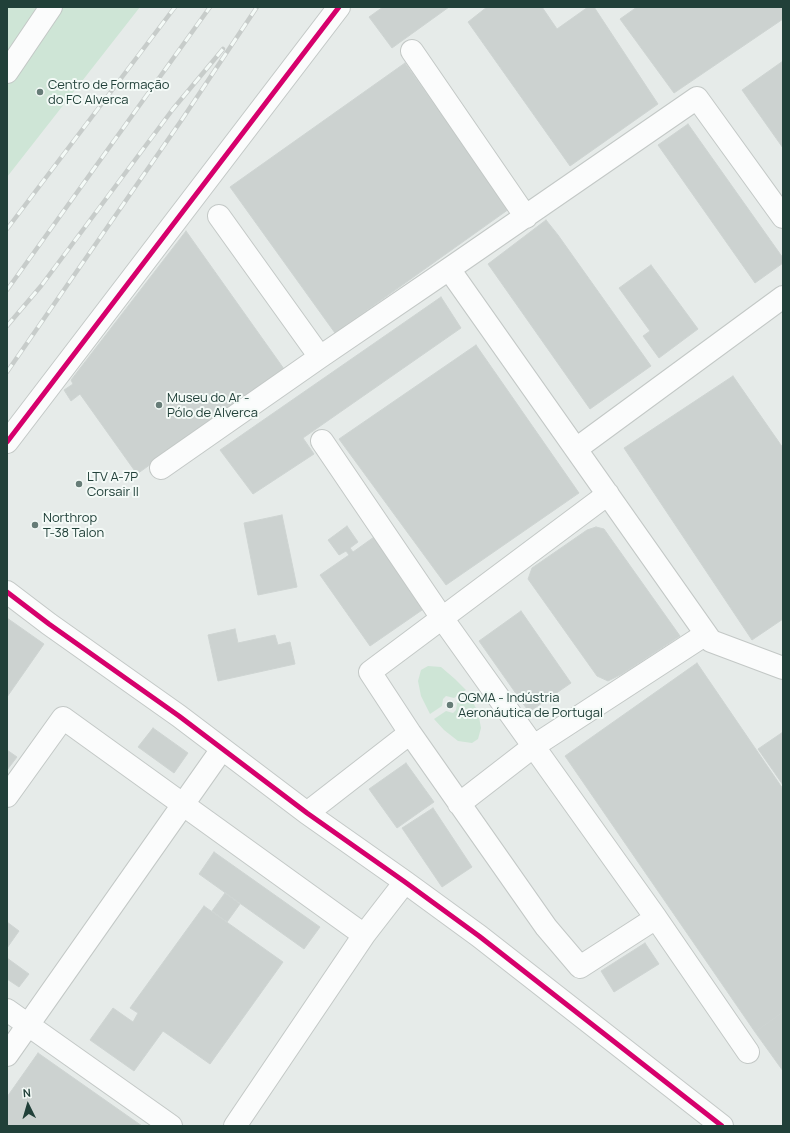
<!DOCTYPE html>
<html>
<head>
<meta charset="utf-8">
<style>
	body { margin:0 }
	#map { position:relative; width:790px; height:1133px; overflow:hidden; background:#e6ebe9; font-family:Manrope,sans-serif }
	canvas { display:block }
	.frame { position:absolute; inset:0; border:8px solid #214039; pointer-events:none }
	.north { position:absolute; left:8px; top:1085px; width:40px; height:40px; -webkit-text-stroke:3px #f4faf7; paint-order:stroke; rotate:355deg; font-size:11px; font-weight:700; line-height:16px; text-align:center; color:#214039 }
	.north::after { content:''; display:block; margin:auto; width:14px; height:18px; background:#214039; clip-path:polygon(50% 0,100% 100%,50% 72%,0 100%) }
</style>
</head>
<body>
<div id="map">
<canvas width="790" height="1133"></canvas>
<div class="frame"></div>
<div class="north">N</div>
</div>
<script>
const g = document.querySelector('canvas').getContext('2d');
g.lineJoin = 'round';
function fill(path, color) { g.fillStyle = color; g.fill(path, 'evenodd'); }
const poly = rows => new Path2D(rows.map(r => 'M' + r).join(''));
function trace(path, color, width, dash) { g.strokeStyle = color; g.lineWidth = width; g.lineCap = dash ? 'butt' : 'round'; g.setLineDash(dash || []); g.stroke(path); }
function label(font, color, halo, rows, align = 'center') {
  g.font = font + ' Manrope,sans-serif'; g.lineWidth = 4; g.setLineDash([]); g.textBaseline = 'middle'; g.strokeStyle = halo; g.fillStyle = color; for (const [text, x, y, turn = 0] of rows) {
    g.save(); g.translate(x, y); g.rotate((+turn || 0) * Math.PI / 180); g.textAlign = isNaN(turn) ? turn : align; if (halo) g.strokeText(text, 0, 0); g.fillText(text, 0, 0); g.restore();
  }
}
const green = poly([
	[7,7,140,7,7,177],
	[428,666,441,667,455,679,466,690,454,698,446,696,443,699,442,706,430,714,421,696,418,681,421,670],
	[469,695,478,712,481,728,478,739,472,743,458,741,444,730,434,719,446,711,453,713,456,710,457,703]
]);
const building = poly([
	[383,7,449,7,392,48,369,17,383,7],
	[487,7,542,7,557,29,588,7,594,7,658,104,570,166,468,22,487,7],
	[637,7,783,7,783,19,674,93,620,19,637,7],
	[783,61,783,148,742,90,783,61],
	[405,63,509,209,335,333,230,187,405,63],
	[688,124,783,258,783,263,755,283,658,145,688,124],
	[546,220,558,235,651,366,590,409,488,264,546,220],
	[186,231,284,369,137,474,80,394,71,401,64,390,73,384,71,380,186,231],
	[651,265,698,329,659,358,643,336,650,331,619,288,651,265],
	[441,297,461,328,303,438,314,454,253,494,220,450,441,297],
	[476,345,579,493,446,585,339,439,476,345],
	[733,376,783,448,783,619,752,640,624,448,733,376],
	[282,515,297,587,258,595,244,523,282,515],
	[347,526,358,542,350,548,353,552,374,537,425,608,370,646,320,575,349,555,346,551,339,555,328,540,347,526],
	[596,527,604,529,680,636,622,674,608,681,597,676,528,579,532,568,587,530,596,527],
	[521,611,571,683,529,712,479,641,521,611],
	[7,618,44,644,7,697,7,618],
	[235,629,238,643,275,635,278,645,290,642,295,664,218,681,208,635,235,629],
	[697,663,783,789,783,1012,755,1032,565,756,697,663],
	[153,728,188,753,174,773,138,747,153,728],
	[783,732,783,785,758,749,783,732],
	[7,750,17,757,7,770,7,750],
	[406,763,434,802,397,828,369,789,406,763],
	[433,808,472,867,442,887,402,828,433,808],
	[214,852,320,927,304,949,199,874,214,852],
	[225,893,240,904,227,922,212,911,225,893],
	[204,906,283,962,210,1064,163,1031,134,1071,90,1040,113,1008,133,1022,138,1013,130,1008,204,906],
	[7,922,19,931,7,948,7,922],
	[645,943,659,964,614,992,601,971,645,943],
	[7,958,29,974,19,987,7,979,7,958],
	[783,1012,783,1071,755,1032,783,1012],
	[38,1053,142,1126,7,1126,7,1097,38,1053]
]);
const minor = poly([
	[412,51,526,217],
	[7,72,51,7],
	[219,216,320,357],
	[449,269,711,641,783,668],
	[322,441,442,618,656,918],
	[7,442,339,7],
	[576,449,783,297],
	[161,468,320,357,449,269,697,98,783,217],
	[7,592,49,624,179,716,307,813,405,882,479,936,722,1126],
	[410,733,370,672,608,494],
	[7,796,63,718,364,935],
	[459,804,534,746,706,634],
	[307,813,410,733,546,927,580,967,656,918,748,1052],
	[7,1010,171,1126],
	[7,1055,222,749],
	[235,1126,364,935,405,882]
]);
const rail = poly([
	[7,229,175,7],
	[7,290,210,7],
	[7,326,41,286,173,109,223,49],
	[7,372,183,118,257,7]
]);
const cycleway = poly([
	[7,442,339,7],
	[7,592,49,624,179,716,307,813,405,882,479,936,722,1126]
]);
const markers = [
	[40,92,4,"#667c77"],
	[159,405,4,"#667c77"],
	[79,484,4,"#667c77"],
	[35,525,4,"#667c77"],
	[450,705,4,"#667c77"]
];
const poiNames = [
	["Centro de Formação",48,85],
	["do FC Alverca",48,100],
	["Museu do Ar -",167,398],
	["Pólo de Alverca",167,413],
	["LTV A-7P",87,477],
	["Corsair II",87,492],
	["Northrop",43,518],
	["T-38 Talon",43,533],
	["OGMA - Indústria",458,698],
	["Aeronáutica de Portugal",458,713]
];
fill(green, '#cee5d6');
fill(building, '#ccd2d0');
trace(building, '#ced4d2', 1);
trace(minor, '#c3c8c6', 24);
trace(minor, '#fbfcfc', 22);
trace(rail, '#c7ccca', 4.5);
trace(rail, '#f4faf7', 3, [9]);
trace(cycleway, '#d6006c', 5);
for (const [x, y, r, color] of markers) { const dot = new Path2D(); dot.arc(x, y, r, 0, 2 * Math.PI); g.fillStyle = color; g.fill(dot); trace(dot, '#f4faf7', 1.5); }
label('13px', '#214039', '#f4faf7', poiNames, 'left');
</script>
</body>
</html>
